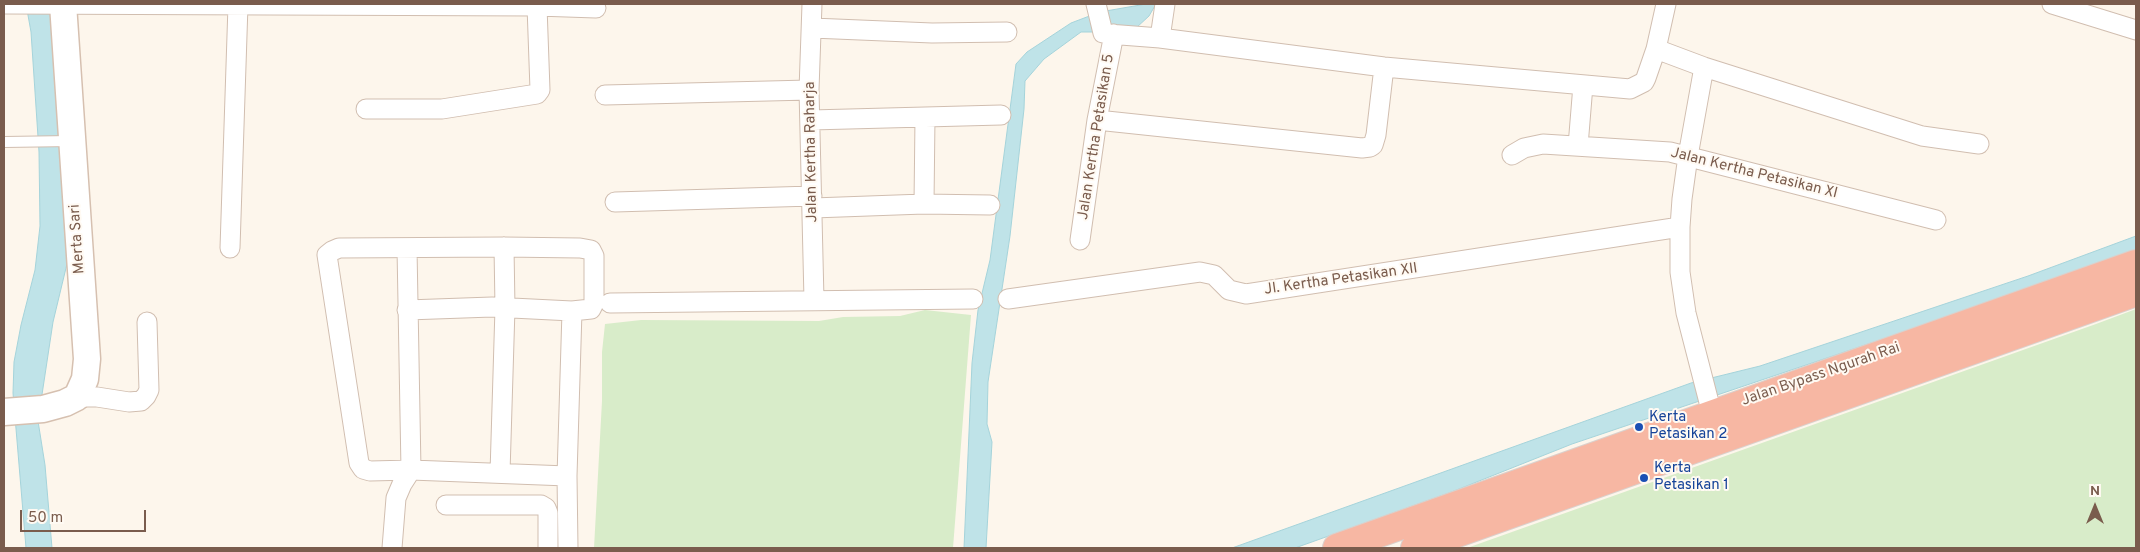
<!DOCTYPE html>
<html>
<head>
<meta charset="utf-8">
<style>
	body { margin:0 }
	#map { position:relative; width:2140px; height:552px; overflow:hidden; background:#fdf6ec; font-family:Overpass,sans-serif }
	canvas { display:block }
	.frame { position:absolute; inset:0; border:5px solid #7a5c4d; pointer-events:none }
	.north { position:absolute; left:2070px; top:482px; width:50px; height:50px; -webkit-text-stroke:4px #fffaf3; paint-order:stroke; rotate:0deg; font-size:14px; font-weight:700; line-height:20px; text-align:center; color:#7a5c4d }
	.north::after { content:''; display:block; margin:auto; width:18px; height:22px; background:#7a5c4d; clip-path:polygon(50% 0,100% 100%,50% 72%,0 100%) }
	.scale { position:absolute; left:20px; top:510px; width:126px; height:22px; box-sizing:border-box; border:2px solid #7a5c4d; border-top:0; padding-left:6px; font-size:15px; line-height:18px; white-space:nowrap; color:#7a5c4d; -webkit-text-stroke:4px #fffaf3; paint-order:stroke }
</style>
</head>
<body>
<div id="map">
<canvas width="2140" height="552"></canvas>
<div class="frame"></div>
<div class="north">N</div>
<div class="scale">50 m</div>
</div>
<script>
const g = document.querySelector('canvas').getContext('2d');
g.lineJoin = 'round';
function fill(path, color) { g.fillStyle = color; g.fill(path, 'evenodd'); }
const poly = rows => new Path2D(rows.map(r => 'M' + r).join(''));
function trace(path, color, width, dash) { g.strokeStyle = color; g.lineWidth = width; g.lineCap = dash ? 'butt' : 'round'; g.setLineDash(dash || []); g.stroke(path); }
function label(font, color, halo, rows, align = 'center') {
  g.font = font + ' Overpass,sans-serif'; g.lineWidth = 4; g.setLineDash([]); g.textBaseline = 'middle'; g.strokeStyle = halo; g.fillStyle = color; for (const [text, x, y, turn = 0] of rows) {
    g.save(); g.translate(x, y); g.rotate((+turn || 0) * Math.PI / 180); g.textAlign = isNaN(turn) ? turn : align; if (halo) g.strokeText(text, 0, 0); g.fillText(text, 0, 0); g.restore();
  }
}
const green = poly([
	[2136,309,2136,548,1467,548,2096,324],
	[925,310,971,315,953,548,594,548,602,401,602,352,605,324,641,320,819,321,843,317,900,316]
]);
const water = poly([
	[26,4,53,4,72,243,53,322,38,421,45,465,52,548,26,548,13,393,14,362,21,325,35,270,40,226,39,152,31,32,26,4],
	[1146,4,1156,4,1149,16,1136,28,1114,32,1081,32,1044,59,1025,81,1024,109,1010,236,988,382,987,424,992,442,986,548,964,548,972,363,978,310,990,260,1016,64,1027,52,1071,23,1100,12,1146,4],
	[2136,236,2136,250,1975,308,1572,444,1449,493,1295,548,1232,548,1691,383,1760,366,2028,276,2136,236]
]);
const lane = poly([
	[4,142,71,141]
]);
const street = poly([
	[4,4,537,6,596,8],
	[812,4,809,90,814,300],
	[1096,4,1103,33,1108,34,1160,38,1384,67,1630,89,1644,82,1646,78,1656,49,1666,4],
	[2052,4,2136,30],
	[812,28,932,33,1007,32],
	[1160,38,1165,4],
	[1656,49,1704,67,1922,136,1979,144],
	[1704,67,1688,156,1682,199,1680,227,1680,272,1686,313,1712,414],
	[605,95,809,90],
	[366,109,442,109,537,94,540,90,537,6],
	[811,120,1001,115],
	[1097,120,1362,148,1370,147,1373,145,1376,135,1384,67],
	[1578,146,1583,85],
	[1512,155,1524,148,1543,144,1670,152,1936,220],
	[615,202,812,196],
	[924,204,925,118],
	[813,208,924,204,990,205],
	[1080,240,1097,120,1114,34],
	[230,248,238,5],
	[1008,299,1200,272,1214,275,1229,290,1246,294,1680,227],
	[610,303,973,299],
	[407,310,492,307,572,311,591,309,594,303,594,256,591,250,580,248,504,247,339,248,332,251,327,255,359,463,363,469,370,471,411,470,567,476],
	[77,397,97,397,129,402,141,401,146,396,149,390,147,322],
	[500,473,505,308,504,247],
	[446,505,541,505,546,508,548,513,548,548],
	[392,548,396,498,402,484,411,470,407,248],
	[568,548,567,476,572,311]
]);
const secondary = poly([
	[4,412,43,409,65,403,77,397,85,379,87,359,63,4]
]);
const highway = poly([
	[1337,548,2136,264],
	[1415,548,2136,292]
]);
const markers = [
	[1639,427,5,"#1a4fb4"],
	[1644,478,5,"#1a4fb4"]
];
const streetNames = [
	["Jalan Kertha Petasikan 5",1097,137,-81],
	["Jalan Kertha Raharja",812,152,-91],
	["Jalan Kertha Petasikan XI",1754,174,14],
	["Merta Sari",78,239,-94],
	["Jl. Kertha Petasikan XII",1341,280,-8],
	["Jalan Bypass Ngurah Rai",1821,375,-19]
];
const transitNames = [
	["Kerta",1649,418],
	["Petasikan 2",1649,435],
	["Kerta",1654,469],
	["Petasikan 1",1654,486]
];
fill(green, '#d8ecc9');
fill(water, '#bfe3e8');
trace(water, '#a5d3da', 1);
trace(lane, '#d1beb0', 12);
trace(street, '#d1beb0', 21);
trace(secondary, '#d6c0b0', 29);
trace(highway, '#dad1cd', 30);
trace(lane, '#fff', 10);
trace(street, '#fff', 19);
trace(secondary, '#fff', 26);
trace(highway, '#f7b7a3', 28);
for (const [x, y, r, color] of markers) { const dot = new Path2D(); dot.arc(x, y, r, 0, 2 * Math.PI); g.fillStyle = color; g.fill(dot); trace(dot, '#fffaf3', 2); }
label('15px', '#7a5c4d', '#fffaf3', streetNames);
label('15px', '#164399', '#fffaf3', transitNames, 'left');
</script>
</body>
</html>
